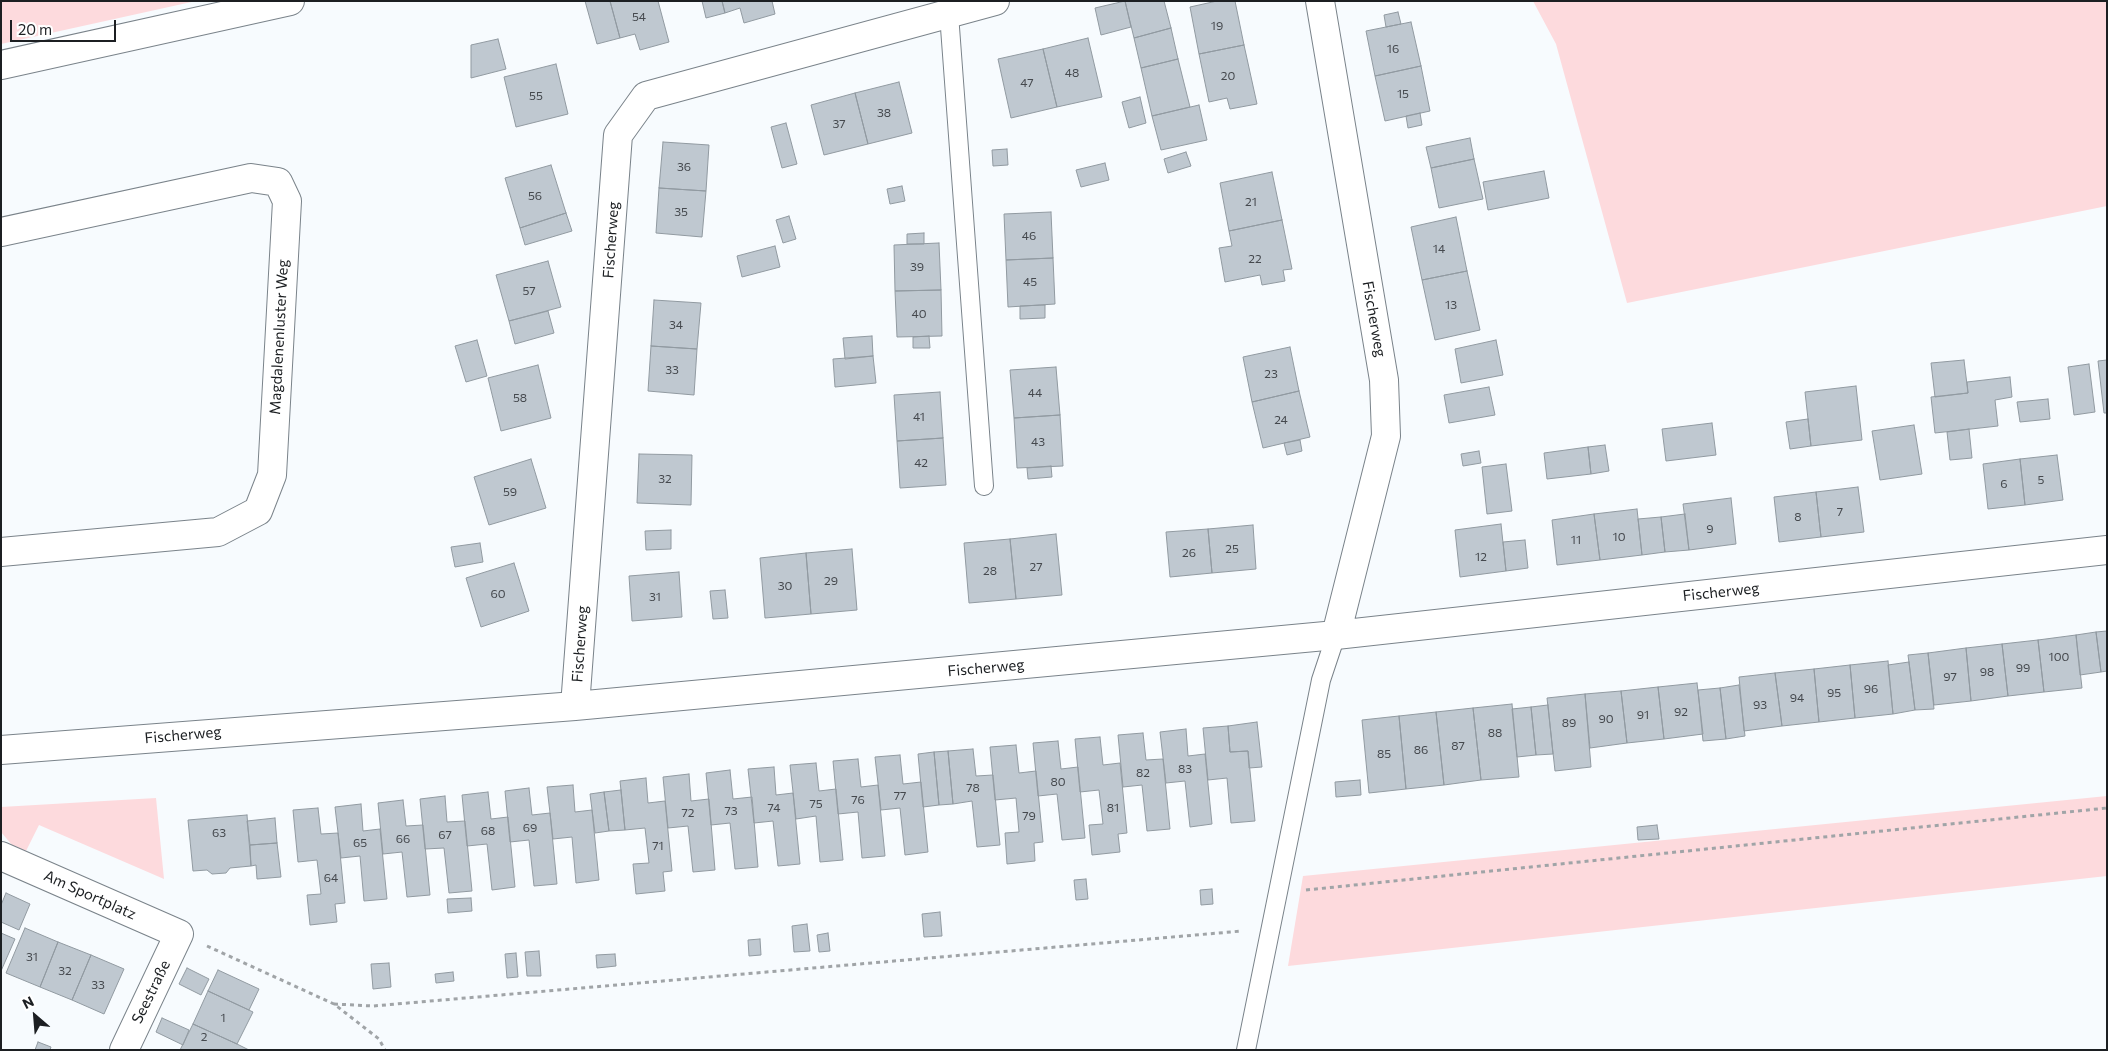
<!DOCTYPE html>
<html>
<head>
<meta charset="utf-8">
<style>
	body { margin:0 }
	#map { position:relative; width:2108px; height:1051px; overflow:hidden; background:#f7fbfe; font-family:Commissioner,sans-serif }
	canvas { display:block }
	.frame { position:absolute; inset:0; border:2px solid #1c1f22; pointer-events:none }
	.north { position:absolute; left:10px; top:991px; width:50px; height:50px; -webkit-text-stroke:4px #fff; paint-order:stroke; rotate:333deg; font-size:14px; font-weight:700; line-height:20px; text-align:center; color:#1c1f22 }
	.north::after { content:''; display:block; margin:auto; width:18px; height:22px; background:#1c1f22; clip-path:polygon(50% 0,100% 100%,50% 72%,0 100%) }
	.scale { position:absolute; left:10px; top:20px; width:106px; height:22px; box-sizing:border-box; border:2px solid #1c1f22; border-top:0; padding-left:6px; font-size:15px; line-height:18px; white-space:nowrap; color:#1c1f22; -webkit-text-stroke:4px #fff; paint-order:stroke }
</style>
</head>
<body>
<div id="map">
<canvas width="2108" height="1051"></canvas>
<div class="frame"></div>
<div class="north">N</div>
<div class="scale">20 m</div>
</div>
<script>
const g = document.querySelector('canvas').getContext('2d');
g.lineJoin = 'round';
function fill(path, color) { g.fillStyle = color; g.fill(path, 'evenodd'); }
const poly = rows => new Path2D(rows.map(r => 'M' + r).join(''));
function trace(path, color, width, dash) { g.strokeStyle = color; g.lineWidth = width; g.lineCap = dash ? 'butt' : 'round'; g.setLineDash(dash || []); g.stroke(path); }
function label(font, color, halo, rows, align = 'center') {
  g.font = font + ' Commissioner,sans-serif'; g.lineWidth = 4; g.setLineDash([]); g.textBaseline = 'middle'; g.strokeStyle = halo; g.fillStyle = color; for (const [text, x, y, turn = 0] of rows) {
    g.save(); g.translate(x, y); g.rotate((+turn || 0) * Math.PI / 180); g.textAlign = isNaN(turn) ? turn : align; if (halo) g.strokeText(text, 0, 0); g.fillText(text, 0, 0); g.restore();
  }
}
const green = poly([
	[1,1,196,1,1,44],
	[1533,1,2107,1,2107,206,1627,303,1556,44],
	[2107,796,2107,876,1288,966,1303,876],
	[156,798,164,879,39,825,26,851,12,845,1,832,1,807]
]);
const building = poly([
	[585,1,610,1,620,38,597,44,585,1],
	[610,1,658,1,669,42,640,50,635,34,620,38,610,1],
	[702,1,722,1,725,13,706,18,702,1],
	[722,1,772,1,775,14,744,23,740,8,725,13,722,1],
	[1125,1,1131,27,1101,35,1095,8,1125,1],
	[1125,1,1164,1,1171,28,1134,38,1125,1],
	[1217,1,1235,1,1244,45,1199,54,1190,7,1217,1],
	[1398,12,1401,24,1386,27,1384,15,1398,12],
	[1411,22,1421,66,1375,76,1366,31,1411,22],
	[1171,28,1178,59,1141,68,1134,38,1171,28],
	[1088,38,1102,97,1057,107,1043,49,1088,38],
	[498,39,506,69,471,78,471,45,498,39],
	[1244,45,1257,104,1230,109,1227,98,1209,102,1199,54,1244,45],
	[1043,49,1057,107,1011,118,998,59,1043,49],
	[1178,59,1190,107,1152,116,1141,68,1178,59],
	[556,64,568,114,516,127,504,77,556,64],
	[1421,66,1430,111,1385,121,1375,76,1421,66],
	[899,82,912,133,868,144,855,93,899,82],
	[855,93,868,144,824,155,811,105,855,93],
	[1140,97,1146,123,1129,128,1122,102,1140,97],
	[1199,105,1207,140,1161,150,1152,116,1199,105],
	[1420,113,1422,125,1408,128,1406,116,1420,113],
	[786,123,797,164,782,168,771,127,786,123],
	[1470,138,1474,159,1431,168,1426,147,1470,138],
	[663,142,709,145,706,191,659,188,663,142],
	[1007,149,1008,165,993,166,992,150,1007,149],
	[1186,152,1191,166,1168,173,1164,159,1186,152],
	[1474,159,1483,199,1439,208,1431,168,1474,159],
	[1105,163,1109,180,1081,187,1076,170,1105,163],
	[551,165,566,213,520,228,505,178,551,165],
	[1544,171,1549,198,1488,210,1483,182,1544,171],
	[1272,172,1282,220,1229,231,1220,183,1272,172],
	[902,186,905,201,890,204,887,189,902,186],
	[659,188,706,191,702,237,656,233,659,188],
	[1051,212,1053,258,1006,260,1004,214,1051,212],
	[566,213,572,231,525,245,520,228,566,213],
	[789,216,796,239,783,243,776,220,789,216],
	[1456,217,1467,271,1422,280,1411,227,1456,217],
	[1282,220,1292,269,1283,270,1285,281,1262,285,1260,275,1225,282,1219,248,1232,246,1229,231,1282,220],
	[924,233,924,244,907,244,907,234,924,233],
	[939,243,941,290,895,291,894,245,939,243],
	[775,246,780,267,742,277,737,256,775,246],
	[1053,258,1055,304,1008,307,1006,260,1053,258],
	[548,261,561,307,509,321,496,275,548,261],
	[1467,271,1480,330,1435,340,1422,280,1467,271],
	[941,290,942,336,897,337,895,291,941,290],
	[654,300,701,303,697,349,651,346,654,300],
	[1045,305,1045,318,1020,319,1020,306,1045,305],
	[548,311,554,333,515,344,509,321,548,311],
	[872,336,873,356,845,359,843,338,872,336],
	[929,336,930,348,913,348,913,337,929,336],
	[477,340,487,376,466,382,455,346,477,340],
	[1496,340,1503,375,1461,383,1455,349,1496,340],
	[651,346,697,349,694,395,648,391,651,346],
	[1290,347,1299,391,1252,402,1243,357,1290,347],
	[873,356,876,383,835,387,833,359,873,356],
	[1964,360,1968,393,1935,397,1931,363,1964,360],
	[2107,360,2107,413,2104,413,2098,361,2107,360],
	[2089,364,2095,412,2074,415,2068,367,2089,364],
	[538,365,551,418,501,431,488,378,538,365],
	[1056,367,1060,415,1014,418,1010,370,1056,367],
	[2010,377,2012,397,1995,400,1998,426,1935,433,1931,397,1968,393,1967,382,2010,377],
	[1856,386,1862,440,1811,446,1805,392,1856,386],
	[1489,387,1495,415,1449,423,1444,395,1489,387],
	[1299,391,1310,437,1263,448,1252,402,1299,391],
	[940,392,943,438,897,441,894,395,940,392],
	[2048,399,2050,419,2020,422,2017,402,2048,399],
	[1060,415,1063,466,1017,468,1014,418,1060,415],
	[1808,419,1811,446,1790,449,1786,422,1808,419],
	[1712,423,1716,455,1666,461,1662,429,1712,423],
	[1914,425,1922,474,1880,480,1872,431,1914,425],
	[1969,429,1972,458,1950,460,1947,432,1969,429],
	[943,438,946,485,900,488,897,441,943,438],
	[1300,440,1302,451,1287,455,1284,443,1300,440],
	[1605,445,1609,471,1591,474,1588,447,1605,445],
	[1588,447,1591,474,1547,479,1544,453,1588,447],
	[1479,451,1481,463,1463,466,1461,454,1479,451],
	[639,454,692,455,691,505,637,503,639,454],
	[2057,455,2063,500,2025,505,2020,459,2057,455],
	[531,459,546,508,489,525,474,477,531,459],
	[2020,459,2025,505,1988,509,1983,464,2020,459],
	[1506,464,1512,511,1487,514,1482,467,1506,464],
	[1051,466,1052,477,1028,479,1027,468,1051,466],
	[1858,487,1864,532,1821,537,1816,492,1858,487],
	[1816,492,1821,537,1779,542,1774,497,1816,492],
	[1731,498,1736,544,1689,550,1683,504,1731,498],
	[1637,509,1642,555,1600,560,1594,514,1637,509],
	[1594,514,1600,560,1557,565,1552,520,1594,514],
	[1685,514,1689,550,1665,552,1661,517,1685,514],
	[1661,517,1665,552,1642,555,1638,519,1661,517],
	[1501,524,1506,571,1460,577,1455,530,1501,524],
	[1253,525,1256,569,1212,573,1208,529,1253,525],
	[1208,529,1212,573,1170,577,1166,532,1208,529],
	[671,530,671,549,646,550,645,531,671,530],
	[1056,534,1062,595,1016,599,1010,539,1056,534],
	[1010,539,1016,599,969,603,964,543,1010,539],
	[1525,540,1528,568,1506,571,1503,542,1525,540],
	[480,543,483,562,455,567,451,547,480,543],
	[852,549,857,610,811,614,806,553,852,549],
	[806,553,811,614,765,618,760,558,806,553],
	[514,563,529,611,481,627,466,578,514,563],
	[679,572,682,617,632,621,629,576,679,572],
	[725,590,728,618,713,619,710,591,725,590],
	[2107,631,2107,671,2101,672,2096,632,2107,631],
	[2096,632,2101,672,2080,675,2076,635,2096,632],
	[2076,635,2082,688,2044,692,2038,640,2076,635],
	[2038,640,2044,692,2008,696,2002,644,2038,640],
	[2002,644,2008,696,1971,701,1966,648,2002,644],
	[1966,648,1971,701,1934,705,1928,653,1966,648],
	[1928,653,1934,709,1915,710,1908,655,1928,653],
	[1888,661,1893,714,1855,718,1850,665,1888,661],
	[1909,662,1915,710,1893,714,1888,665,1909,662],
	[1850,665,1855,718,1819,722,1814,669,1850,665],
	[1814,669,1819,722,1782,726,1775,673,1814,669],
	[1775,673,1782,726,1744,731,1739,677,1775,673],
	[1697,683,1703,734,1664,739,1658,687,1697,683],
	[1739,685,1745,736,1726,739,1720,688,1739,685],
	[1658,687,1664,739,1627,743,1621,691,1658,687],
	[1720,688,1726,739,1703,741,1698,690,1720,688],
	[1621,691,1627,743,1590,748,1585,694,1621,691],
	[1585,694,1591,767,1555,771,1547,698,1585,694],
	[1512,704,1519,777,1481,780,1473,708,1512,704],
	[1548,705,1553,754,1536,755,1531,707,1548,705],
	[1531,707,1536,755,1517,757,1512,709,1531,707],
	[1473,708,1481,780,1444,785,1436,712,1473,708],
	[1436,712,1444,785,1406,789,1399,716,1436,712],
	[1399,716,1406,789,1369,793,1362,720,1399,716],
	[1257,722,1262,767,1249,768,1248,751,1230,752,1228,726,1257,722],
	[1228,726,1230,752,1248,751,1255,821,1231,823,1227,778,1208,780,1203,728,1228,726],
	[1186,729,1188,756,1205,754,1212,824,1190,827,1185,781,1166,783,1160,732,1186,729],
	[1143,733,1146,760,1163,759,1170,829,1147,831,1142,785,1123,787,1118,735,1143,733],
	[1100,737,1103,765,1120,763,1127,833,1118,834,1120,852,1092,855,1089,825,1103,824,1099,790,1080,792,1075,739,1100,737],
	[1058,741,1061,769,1078,767,1085,838,1062,840,1057,794,1038,796,1033,743,1058,741],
	[1016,745,1019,773,1036,771,1043,842,1034,843,1035,861,1007,864,1005,833,1019,832,1016,798,995,800,990,747,1016,745],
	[973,749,976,776,993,775,1000,845,977,847,972,801,953,804,948,751,973,749],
	[948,751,953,804,939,805,934,752,948,751],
	[934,752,939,805,923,807,918,754,934,752],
	[900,755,903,784,921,782,928,852,905,855,900,808,881,810,875,757,900,755],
	[858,759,861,787,878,785,885,856,862,858,858,812,838,814,833,761,858,759],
	[816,763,819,791,836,789,843,860,820,862,816,816,796,819,790,765,816,763],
	[774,767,776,795,793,793,800,864,778,866,773,821,754,823,748,769,774,767],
	[730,770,733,799,752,797,758,867,735,869,730,823,711,825,706,773,730,770],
	[689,774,691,801,709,799,715,870,693,872,688,826,668,828,663,777,689,774],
	[646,778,648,803,665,801,672,871,663,872,665,891,636,894,633,864,649,863,645,828,625,830,620,781,646,778],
	[1360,780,1361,795,1336,797,1335,782,1360,780],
	[573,785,575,812,592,810,599,880,576,883,572,837,553,839,547,787,573,785],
	[529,788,532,815,550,813,557,884,534,886,529,840,510,842,505,791,529,788],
	[621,790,625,830,609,831,604,792,621,790],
	[488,792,491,819,508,817,515,887,492,890,487,844,467,846,462,795,488,792],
	[604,792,609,831,595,833,590,794,604,792],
	[445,796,447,822,465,821,472,891,449,893,444,848,425,849,420,799,445,796],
	[403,800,406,826,423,825,430,895,407,897,402,852,383,854,378,803,403,800],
	[361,804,363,831,380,829,387,899,364,901,360,856,341,858,335,807,361,804],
	[318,808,321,834,338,833,345,903,335,904,337,922,310,925,307,895,321,894,317,860,298,862,293,810,318,808],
	[247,815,251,866,230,868,226,873,212,874,207,870,193,871,188,820,247,815],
	[275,818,277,843,250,845,247,821,275,818],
	[1657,825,1659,839,1638,840,1637,827,1657,825],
	[277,843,281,877,257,879,256,865,251,866,250,845,277,843],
	[1086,879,1088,899,1076,900,1074,880,1086,879],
	[1212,889,1213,904,1201,905,1200,890,1212,889],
	[6,893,30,904,19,930,1,922,1,905,6,893],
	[471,898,472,911,448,913,447,899,471,898],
	[940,912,942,936,924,937,922,914,940,912],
	[807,924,810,951,794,952,792,926,807,924],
	[25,928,58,942,40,987,6,973,25,928],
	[1,933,15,939,1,971,1,933],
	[828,933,830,951,819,952,817,935,828,933],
	[760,939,761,955,749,956,748,940,760,939],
	[58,942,91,955,72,1000,40,987,58,942],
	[539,951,541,976,527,976,525,952,539,951],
	[516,953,518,977,507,978,505,954,516,953],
	[615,954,616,966,597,968,596,955,615,954],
	[91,955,124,969,104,1014,72,1000,91,955],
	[389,963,391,987,373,989,371,964,389,963],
	[187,968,209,979,201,995,179,984,187,968],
	[218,970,259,989,249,1010,208,991,218,970],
	[453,972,454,981,436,983,435,974,453,972],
	[208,991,253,1012,237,1044,193,1024,208,991],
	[162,1018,189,1030,183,1045,156,1032,162,1018],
	[193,1024,237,1044,249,1050,180,1050,193,1024],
	[38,1042,51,1047,50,1050,35,1050,38,1042]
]);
const path = poly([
	[1306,890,2107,808],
	[207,946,334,1004,379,1039,385,1050],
	[334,1004,373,1006,1242,931]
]);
const service = poly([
	[949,14,984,486],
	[1246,1050,1321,680,1336,635]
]);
const minor = poly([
	[1320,1,1384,380,1386,436,1336,635],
	[1,65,290,1],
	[1,232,251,178,278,182,287,201,272,475,258,511,218,532,1,552],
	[575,706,618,135,646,96,995,1],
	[1,750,575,706,1336,635,2107,550],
	[1,856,179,934,124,1050]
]);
const numberNames = [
	["54",639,17],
	["19",1217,26],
	["16",1393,49],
	["48",1072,73],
	["20",1228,76],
	["47",1027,83],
	["15",1403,94],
	["55",536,96],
	["38",884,113],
	["37",839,124],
	["36",684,167],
	["56",535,196],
	["21",1251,202],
	["35",681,212],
	["46",1029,236],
	["14",1439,249],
	["22",1255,259],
	["39",917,267],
	["45",1030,282],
	["57",529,291],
	["13",1451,305],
	["40",919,314],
	["34",676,325],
	["33",672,370],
	["23",1271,374],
	["44",1035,393],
	["58",520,398],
	["41",919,417],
	["24",1281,420],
	["43",1038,442],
	["42",921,463],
	["32",665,479],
	["5",2041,480],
	["6",2004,484],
	["59",510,492],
	["7",1840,512],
	["8",1798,517],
	["9",1710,529],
	["10",1619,537],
	["11",1576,540],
	["25",1232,549],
	["26",1189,553],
	["12",1481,557],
	["27",1036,567],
	["28",990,571],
	["29",831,581],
	["30",785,586],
	["60",498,594],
	["31",655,597],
	["100",2059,657],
	["99",2023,668],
	["98",1987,672],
	["97",1950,677],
	["96",1871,689],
	["95",1834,693],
	["94",1797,698],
	["93",1760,705],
	["92",1681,712],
	["91",1643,715],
	["90",1606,719],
	["89",1569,723],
	["88",1495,733],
	["87",1458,746],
	["86",1421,750],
	["85",1384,754],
	["83",1185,769],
	["82",1143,773],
	["80",1058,782],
	["78",973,788],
	["77",900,796],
	["76",858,800],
	["75",816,804],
	["74",774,808],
	["81",1113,808],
	["73",731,811],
	["72",688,813],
	["79",1029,816],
	["69",530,828],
	["68",488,831],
	["63",219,833],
	["67",445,835],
	["66",403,839],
	["65",360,843],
	["71",658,846],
	["64",331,878],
	["31",32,957],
	["32",65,971],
	["33",98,985],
	["1",223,1018],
	["2",204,1037]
];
const streetNames = [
	["Fischerweg",611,240,-86],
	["Fischerweg",1374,319,80],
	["Magdalenenluster Weg",279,337,-87],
	["Fischerweg",1721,592,-6],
	["Fischerweg",580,644,-86],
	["Fischerweg",986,668,-5],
	["Fischerweg",183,735,-5],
	["Am Sportplatz",90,895,24],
	["Seestraße",151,992,-64]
];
fill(green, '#fddadd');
fill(building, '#bfc8d0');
trace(building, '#919aa1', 1);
trace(service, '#7a838a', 20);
trace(minor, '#7a838a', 30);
trace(path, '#a0a4a7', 3, [4, 4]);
trace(service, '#fff', 18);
trace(minor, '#fff', 28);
label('12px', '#45494e', null, numberNames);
label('15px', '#1c1f22', '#fff', streetNames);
</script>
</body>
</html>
